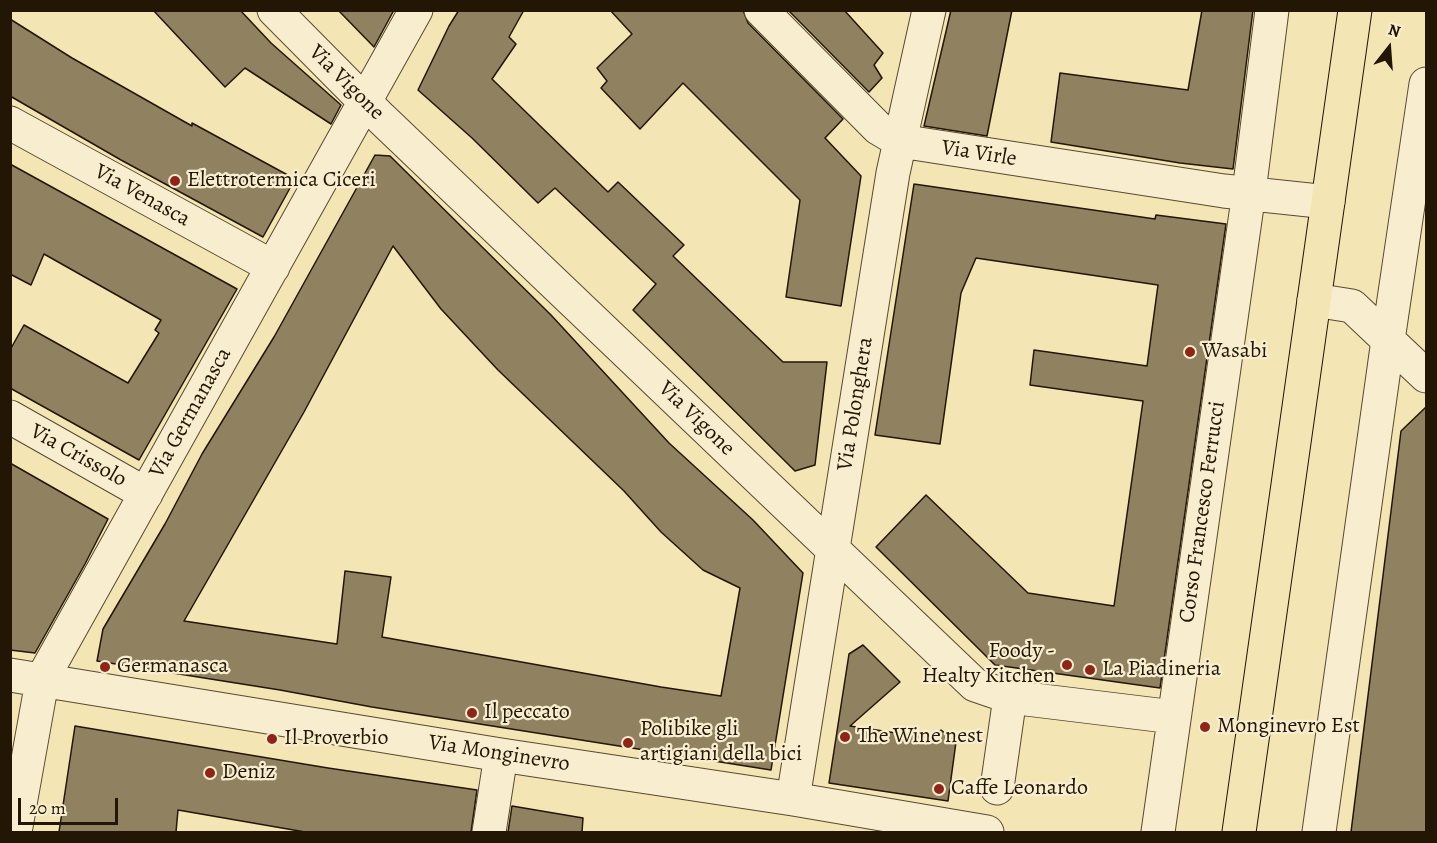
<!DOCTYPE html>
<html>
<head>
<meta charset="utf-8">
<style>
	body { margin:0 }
	#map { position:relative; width:1437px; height:843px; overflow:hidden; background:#f4e5b5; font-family:Alegreya,serif }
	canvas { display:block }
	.frame { position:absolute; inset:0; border:12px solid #231605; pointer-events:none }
	.north { position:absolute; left:1359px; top:18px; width:60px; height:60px; -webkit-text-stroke:4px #f8eecf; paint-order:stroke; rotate:17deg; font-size:16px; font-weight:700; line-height:24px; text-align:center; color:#231605 }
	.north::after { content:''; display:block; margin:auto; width:21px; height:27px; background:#231605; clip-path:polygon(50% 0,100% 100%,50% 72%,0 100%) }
	.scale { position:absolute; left:18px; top:798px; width:100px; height:27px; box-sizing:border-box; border:3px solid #231605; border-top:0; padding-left:8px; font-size:18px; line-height:21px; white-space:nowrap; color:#231605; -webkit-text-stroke:4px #f8eecf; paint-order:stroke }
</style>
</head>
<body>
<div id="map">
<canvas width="1437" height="843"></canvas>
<div class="frame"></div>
<div class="north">N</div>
<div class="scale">20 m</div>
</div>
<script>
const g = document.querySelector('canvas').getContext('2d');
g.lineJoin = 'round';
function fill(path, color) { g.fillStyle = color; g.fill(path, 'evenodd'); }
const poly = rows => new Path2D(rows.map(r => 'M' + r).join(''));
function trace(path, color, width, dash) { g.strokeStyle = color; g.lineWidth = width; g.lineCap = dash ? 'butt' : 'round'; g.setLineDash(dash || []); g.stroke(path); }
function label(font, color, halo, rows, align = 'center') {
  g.font = font + ' Alegreya,serif'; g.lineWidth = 4.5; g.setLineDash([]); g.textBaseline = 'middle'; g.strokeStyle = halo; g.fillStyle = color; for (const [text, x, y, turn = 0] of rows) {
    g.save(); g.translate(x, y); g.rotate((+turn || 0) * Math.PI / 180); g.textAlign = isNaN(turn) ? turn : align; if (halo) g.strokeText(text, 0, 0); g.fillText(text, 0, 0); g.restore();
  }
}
const building = poly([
	[153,10,240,10,271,43,341,105,331,124,245,68,225,87,153,10],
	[338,10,394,10,374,47,338,10],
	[459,10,524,10,509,37,516,44,492,79,608,192,618,182,684,245,673,256,783,362,827,362,815,465,795,471,633,310,656,284,555,188,538,203,472,138,418,90,449,26,459,10],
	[610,10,743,10,748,23,843,119,825,138,861,176,841,306,786,297,800,200,683,83,640,129,601,88,607,81,597,68,632,34,610,10],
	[788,10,844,10,883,53,874,65,882,78,869,92,788,10],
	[951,10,1012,10,987,136,924,126,951,10],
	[1202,10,1253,10,1233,169,1180,163,1051,142,1060,73,1188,90,1202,10],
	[10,19,72,58,192,126,192,123,295,179,263,237,121,160,10,96,10,19],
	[375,155,390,156,551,315,669,443,753,520,803,573,771,770,372,707,280,690,97,661,103,629,165,524,202,454,274,337,375,155],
	[393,246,441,309,498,370,624,491,661,532,703,570,740,588,721,696,661,687,382,637,391,577,345,571,337,644,184,621,304,412,393,246],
	[10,164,237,289,139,460,10,388,10,350,24,325,128,383,159,333,155,330,161,320,44,254,31,285,10,274,10,164],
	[914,184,1155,219,1156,215,1226,224,1160,688,995,665,876,547,926,495,1028,593,1114,606,1143,401,1030,385,1034,350,1147,366,1158,285,976,258,961,293,940,444,875,435,914,184],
	[1426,407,1426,832,1351,832,1401,431,1426,407],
	[10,463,108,519,85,564,35,653,10,650,10,463],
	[863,645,900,682,850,726,929,738,941,730,956,742,948,801,829,783,849,654,863,645],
	[75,726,328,768,477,790,471,832,305,832,178,810,176,832,59,832,75,726],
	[512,806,583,818,582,832,508,832,512,806]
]);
const minor = poly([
	[274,10,381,118,975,685,1010,697,1174,717],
	[761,10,878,128,900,141,1224,191,1328,202],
	[10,123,273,267],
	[1314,300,1352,306,1426,376],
	[10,417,146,494],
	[10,675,501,755,793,799,987,832],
	[997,788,1010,697],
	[793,799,893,173,929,10],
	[15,832,41,687,45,674,416,10],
	[489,832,501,755],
	[1158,832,1249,192,1272,10],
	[1319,832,1388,340,1426,84]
]);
const major = poly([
	[1239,832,1355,10]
]);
const markers = [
	[175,181,6,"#8f2418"],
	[1190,352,6,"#8f2418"],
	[1067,665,6,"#8f2418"],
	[105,667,6,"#8f2418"],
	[1090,670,6,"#8f2418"],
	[472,713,6,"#8f2418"],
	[1205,727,6,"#8f2418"],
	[845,737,6,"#8f2418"],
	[272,739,6,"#8f2418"],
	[628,743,6,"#8f2418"],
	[210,773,6,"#8f2418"],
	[939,789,6,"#8f2418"]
];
const streetNames = [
	["Via Vigone",346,83,45],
	["Via Virle",979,154,9],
	["Via Venasca",142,196,29],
	["Via Polonghera",856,404,-81],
	["Via Germanasca",191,413,-61],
	["Via Vigone",696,419,44],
	["Via Crissolo",78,456,29],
	["Corso Francesco Ferrucci",1203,512,-82],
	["Via Monginevro",499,754,9]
];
const poiNames = [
	["Elettrotermica Ciceri",187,181],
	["Wasabi",1202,352],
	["Foody -",1055,652,"right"],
	["Healty Kitchen",1055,677,"right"],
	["Germanasca",117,667],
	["La Piadineria",1102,670],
	["Il peccato",484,713],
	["Monginevro Est",1217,727],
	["Polibike gli",640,730],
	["artigiani della bici",640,755],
	["The Wine nest",857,737],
	["Il Proverbio",284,739],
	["Deniz",222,773],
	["Caffe Leonardo",951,789]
];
fill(building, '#908261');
trace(building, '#231605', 1.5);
trace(minor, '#574a31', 35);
trace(major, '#231605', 35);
trace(minor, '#f8eecf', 33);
trace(major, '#f4e5b5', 33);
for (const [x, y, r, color] of markers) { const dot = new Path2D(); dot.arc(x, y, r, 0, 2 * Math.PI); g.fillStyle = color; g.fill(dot); trace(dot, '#f8eecf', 2); }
label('22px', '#231605', '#f8eecf', streetNames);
label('22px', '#231605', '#f8eecf', poiNames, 'left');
</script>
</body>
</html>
